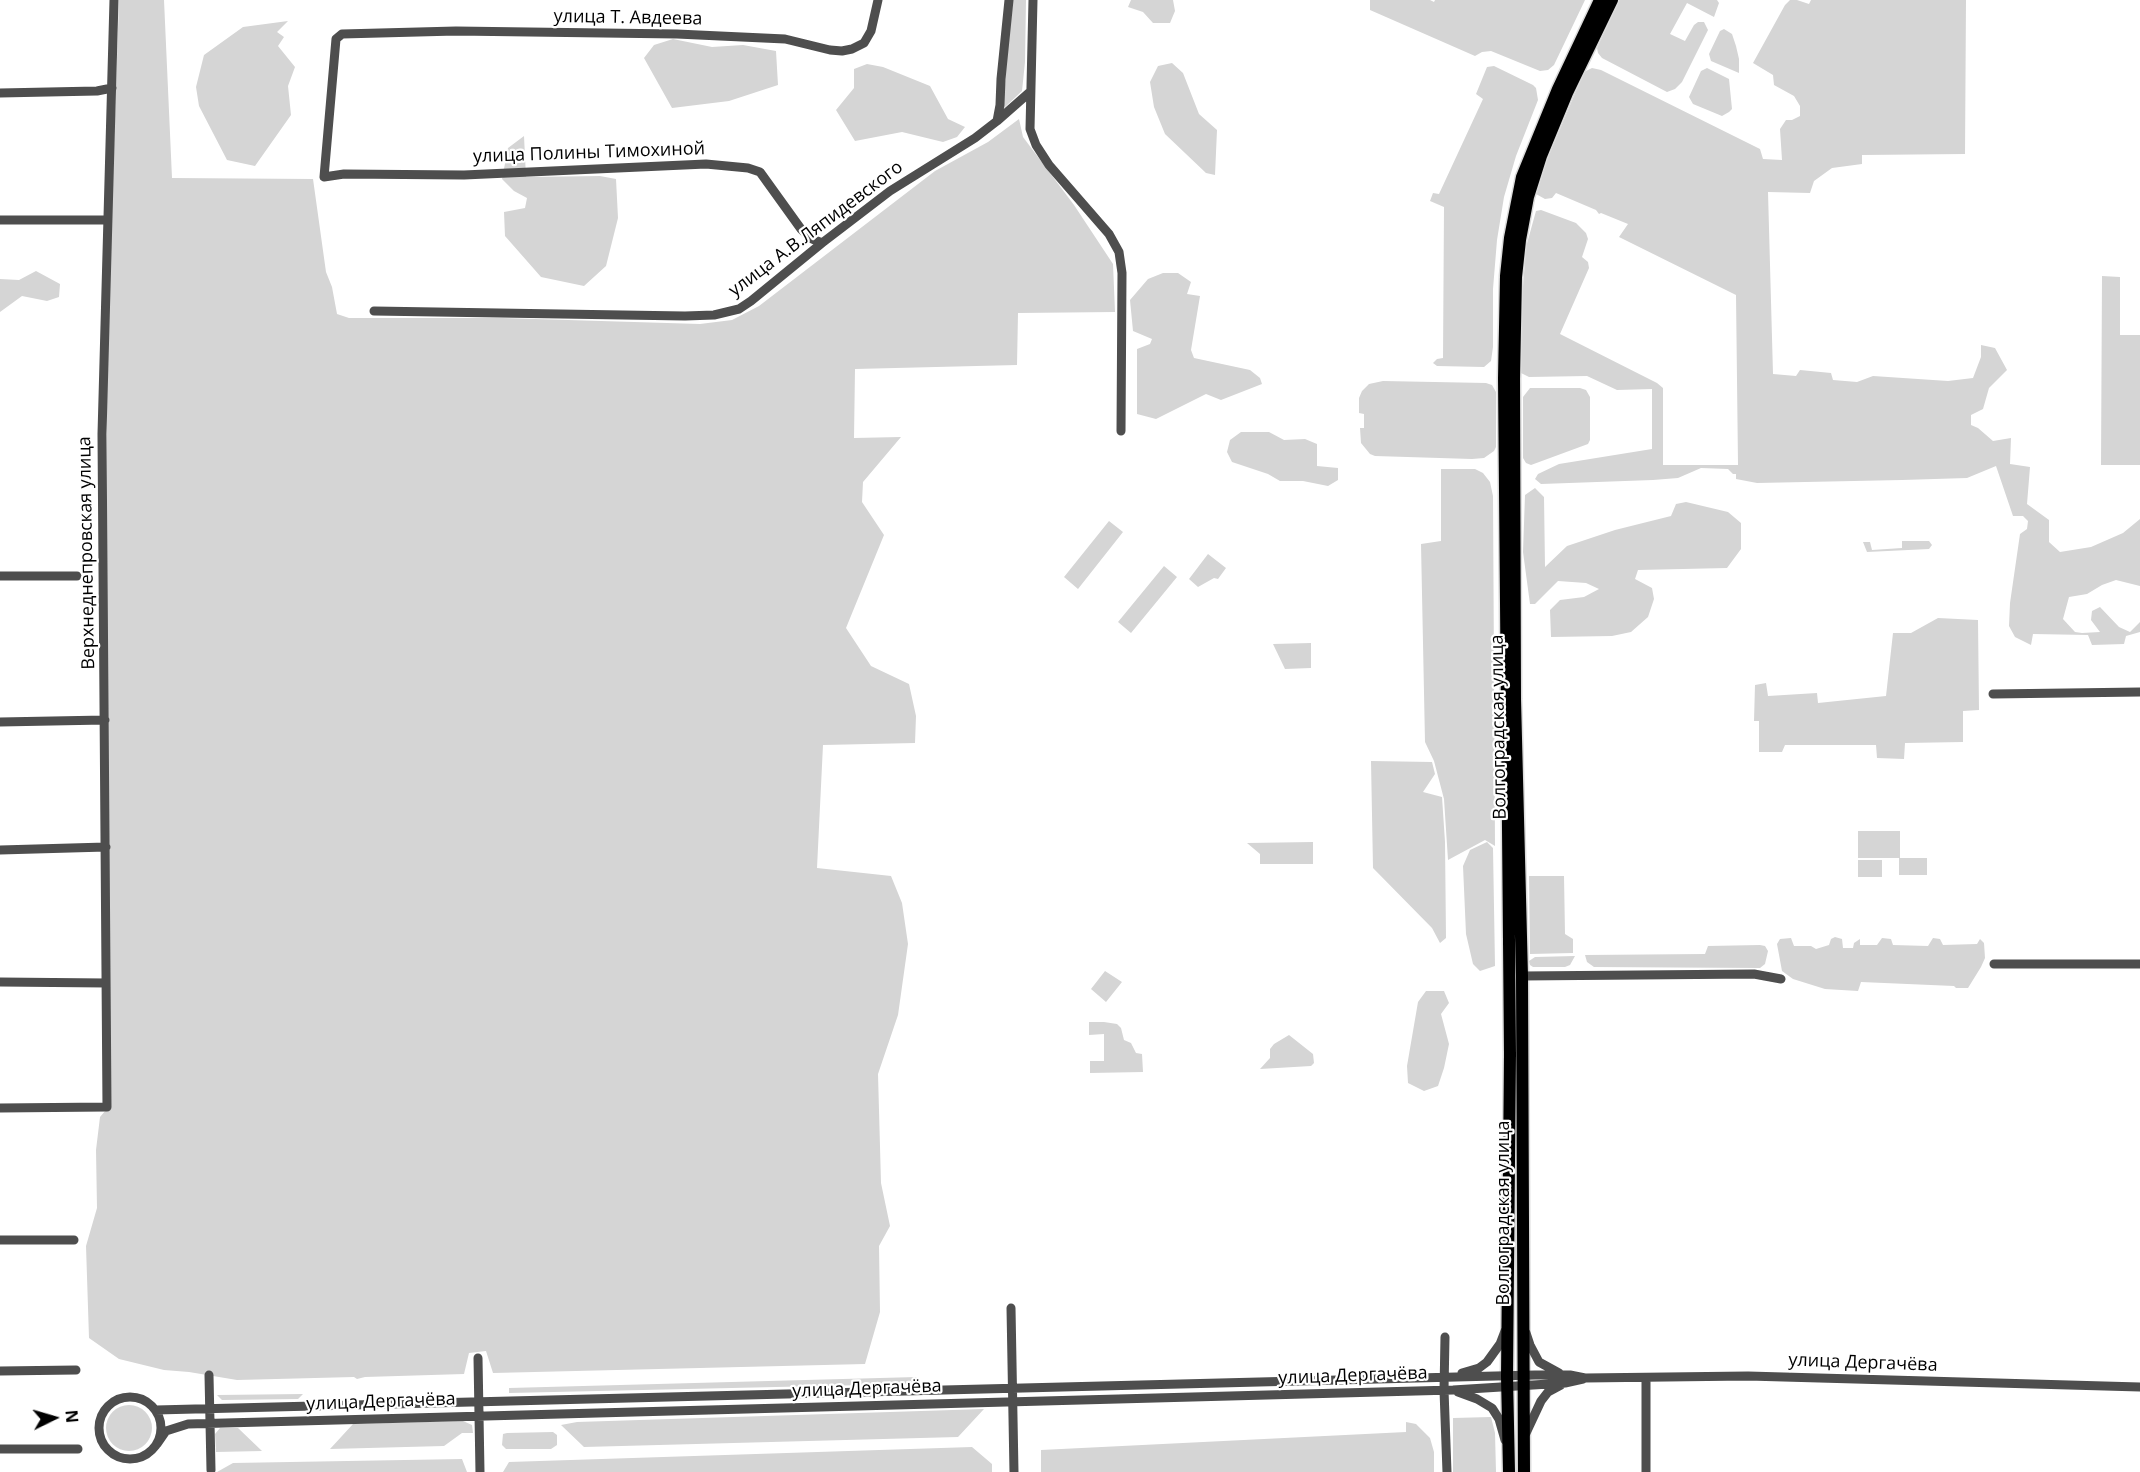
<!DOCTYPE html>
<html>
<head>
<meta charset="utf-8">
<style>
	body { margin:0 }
	#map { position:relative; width:2140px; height:1472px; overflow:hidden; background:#fff; font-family:"Open Sans",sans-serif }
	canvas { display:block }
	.north { position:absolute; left:24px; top:1388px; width:60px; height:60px; -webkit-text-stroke:4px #fff; paint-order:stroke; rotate:85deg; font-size:16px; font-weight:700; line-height:24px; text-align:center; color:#000 }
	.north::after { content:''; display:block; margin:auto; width:21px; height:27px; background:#000; clip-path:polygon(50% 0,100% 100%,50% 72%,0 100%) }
</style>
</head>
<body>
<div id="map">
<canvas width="2140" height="1472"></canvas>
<div class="north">N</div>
</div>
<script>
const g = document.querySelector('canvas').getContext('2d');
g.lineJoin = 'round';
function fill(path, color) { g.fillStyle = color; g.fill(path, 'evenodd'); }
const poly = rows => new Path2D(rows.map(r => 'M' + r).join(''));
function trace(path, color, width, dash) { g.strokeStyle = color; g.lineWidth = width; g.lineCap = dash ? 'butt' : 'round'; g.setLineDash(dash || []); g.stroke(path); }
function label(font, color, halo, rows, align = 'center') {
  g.font = font + ' "Open Sans",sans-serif'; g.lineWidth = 4.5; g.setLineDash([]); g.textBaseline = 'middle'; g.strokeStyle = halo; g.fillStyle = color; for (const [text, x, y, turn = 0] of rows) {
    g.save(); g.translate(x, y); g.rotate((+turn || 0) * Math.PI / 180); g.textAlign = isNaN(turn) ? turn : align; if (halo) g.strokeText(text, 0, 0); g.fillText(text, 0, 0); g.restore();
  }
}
const green = poly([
	[119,0,164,0,172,178,313,179,326,272,332,287,337,314,349,318,502,318,700,324,732,320,759,306,935,171,988,142,1019,119,1023,137,1074,205,1113,264,1115,312,1018,313,1017,365,855,369,854,438,901,437,863,482,862,502,884,535,846,628,871,666,909,684,916,716,915,743,823,745,817,868,891,876,902,903,908,944,898,1015,878,1074,881,1183,890,1226,879,1246,880,1312,865,1364,493,1373,486,1351,469,1353,464,1374,365,1377,357,1379,354,1377,237,1380,189,1372,164,1370,119,1359,89,1338,86,1246,97,1208,96,1150,100,1117,111,1104,105,573,107,510,107,348],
	[1013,0,1026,0,1025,62,1022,91,1004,108,1006,63],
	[1131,0,1173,0,1175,11,1170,23,1153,23,1143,12,1128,7],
	[1370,0,1430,0,1434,2,1435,0,1585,0,1554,65,1548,70,1540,71,1491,51,1482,52,1475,56,1370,10],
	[1619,0,1717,0,1719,3,1714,17,1687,3,1670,34,1685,41,1694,25,1698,22,1704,22,1708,30,1682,82,1675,89,1667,92,1602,58,1598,53,1597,48],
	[1790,0,1797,0,1809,4,1811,0,1966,0,1965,154,1862,155,1862,164,1832,168,1814,181,1810,193,1768,192,1773,374,1796,376,1800,370,1831,373,1833,380,1857,382,1873,376,1948,381,1973,378,1981,357,1981,345,1995,348,2007,370,1989,388,1983,409,1971,415,1971,425,1978,428,1993,441,2011,438,2010,464,2030,467,2027,504,2049,520,2049,542,2060,552,2091,547,2123,533,2140,519,2140,586,2116,580,2102,585,2087,594,2069,597,2063,619,2075,632,2082,633,2100,632,2091,620,2092,611,2100,607,2119,627,2130,632,2140,622,2140,632,2126,636,2124,644,2092,645,2088,635,2033,634,2031,645,2015,637,2009,626,2010,603,2020,534,2027,529,2028,521,2023,516,2013,516,1996,466,1967,478,1902,480,1757,483,1736,479,1736,474,1733,474,1728,469,1701,468,1678,478,1653,480,1541,484,1535,479,1538,474,1559,464,1652,449,1652,389,1617,390,1587,376,1529,377,1521,373,1518,368,1521,364,1522,300,1526,247,1536,211,1541,210,1576,223,1586,233,1588,239,1582,257,1588,262,1589,268,1560,334,1657,383,1663,388,1663,465,1738,465,1736,295,1619,237,1628,224,1601,213,1599,214,1596,210,1556,193,1552,198,1545,199,1536,194,1535,188,1584,72,1592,68,1601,70,1760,149,1763,159,1782,160,1780,129,1786,120,1792,120,1800,116,1800,106,1794,96,1774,85,1773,75,1753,63,1785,5],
	[288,21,277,32,284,37,278,46,295,67,288,86,291,115,255,166,227,160,199,106,196,87,204,55,243,27],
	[1724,29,1732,34,1736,46,1739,59,1739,73,1711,61,1709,54,1720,31],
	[673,39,712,47,743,45,776,51,778,85,729,101,672,108,644,58,654,45],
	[1172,63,1183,73,1199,114,1217,130,1215,175,1206,173,1165,134,1154,107,1150,82,1158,66],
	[867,64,883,67,930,86,948,119,965,127,957,137,943,142,902,132,855,141,836,110,854,88,854,69],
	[1494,66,1533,85,1536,88,1538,100,1516,156,1504,197,1497,240,1493,289,1493,347,1491,361,1484,367,1437,366,1433,363,1437,359,1443,358,1444,207,1430,201,1433,193,1439,194,1483,99,1476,94,1487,67],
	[1707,68,1729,79,1732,109,1729,112,1722,116,1693,104,1689,97,1701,71],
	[524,136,526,177,600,176,616,179,618,218,606,266,584,286,541,277,505,236,504,212,525,208,527,198,514,191,502,179,508,148],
	[36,271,60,284,59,297,47,301,22,296,0,312,0,279,19,280],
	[1163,273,1178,273,1191,282,1187,294,1200,296,1191,350,1194,358,1250,370,1260,378,1262,384,1221,400,1206,394,1156,419,1137,414,1137,349,1150,344,1152,339,1133,331,1130,300,1148,279],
	[2102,276,2120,277,2120,335,2140,335,2140,465,2101,465],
	[1383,381,1486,383,1492,385,1496,392,1496,447,1494,451,1484,458,1472,459,1375,456,1370,454,1361,443,1360,428,1364,428,1364,414,1359,413,1359,398,1362,391,1369,384],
	[1530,388,1580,388,1586,390,1590,397,1590,440,1588,444,1531,465,1526,463,1523,458,1523,397],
	[1241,432,1269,432,1284,440,1305,439,1317,444,1317,466,1338,468,1338,480,1328,486,1303,481,1280,481,1268,474,1232,462,1227,452,1230,440],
	[1441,469,1475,469,1483,473,1490,482,1493,496,1495,846,1485,840,1448,860,1444,799,1434,761,1425,742,1421,544,1441,541],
	[1535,488,1544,497,1545,567,1567,546,1615,530,1671,516,1676,504,1686,502,1728,512,1741,523,1741,549,1727,568,1638,570,1635,579,1652,588,1654,599,1648,617,1631,632,1612,636,1551,637,1550,610,1560,600,1584,597,1599,589,1586,583,1558,581,1535,604,1530,604,1523,552,1525,495],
	[1109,521,1123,532,1078,589,1064,577],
	[1902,541,1929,541,1932,545,1929,549,1867,552,1863,542,1870,542,1872,550,1902,548],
	[1208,554,1226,568,1218,579,1214,578,1198,587,1189,579],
	[1164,566,1177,577,1131,633,1118,622],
	[1938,618,1978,620,1979,710,1963,711,1963,742,1905,743,1904,759,1877,758,1876,745,1785,745,1782,752,1759,752,1759,721,1754,721,1755,685,1766,683,1768,696,1817,693,1818,703,1886,696,1893,633,1911,633],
	[1311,643,1311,668,1285,669,1273,644],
	[1371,761,1432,762,1435,774,1423,792,1442,797,1445,842,1446,938,1440,943,1432,928,1373,868],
	[1858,831,1900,831,1900,858,1927,858,1927,875,1899,875,1899,858,1858,858],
	[1313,842,1313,864,1260,864,1260,854,1247,843],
	[1487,842,1493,848,1495,966,1480,971,1473,964,1466,934,1463,866,1470,850],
	[1858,860,1882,860,1882,877,1858,877],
	[1529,876,1564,876,1565,934,1573,939,1573,953,1530,954],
	[1835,937,1842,939,1843,948,1853,948,1854,943,1860,939,1860,945,1877,945,1882,938,1891,939,1893,945,1928,946,1933,938,1940,939,1943,945,1977,944,1980,939,1984,943,1985,958,1981,967,1968,988,1956,988,1954,986,1861,982,1858,991,1825,989,1793,979,1782,971,1777,944,1780,939,1791,938,1794,946,1811,946,1816,949,1829,945,1831,939],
	[1760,945,1765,946,1768,951,1765,964,1760,968,1594,967,1587,962,1585,955,1705,954,1708,946],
	[1575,956,1570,965,1565,967,1533,967,1530,965,1529,961,1535,957],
	[1105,971,1122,982,1106,1002,1091,989],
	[1426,991,1444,991,1449,1003,1441,1014,1449,1044,1444,1068,1438,1086,1424,1091,1408,1083,1407,1066,1418,1002],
	[1089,1022,1104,1022,1117,1024,1121,1028,1124,1040,1131,1043,1136,1053,1142,1054,1143,1072,1090,1073,1090,1061,1104,1061,1104,1034,1089,1035],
	[1289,1035,1313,1054,1314,1063,1311,1066,1260,1069,1270,1058,1270,1049,1274,1044],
	[917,1377,910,1384,509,1393,509,1388],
	[303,1394,298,1399,222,1400,217,1395],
	'106 1428a23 23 0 1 1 46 0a23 23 0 1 1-46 0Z',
	[984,1409,958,1437,584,1447,561,1425,577,1422],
	[1491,1417,1495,1433,1496,1472,1453,1472,1453,1418],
	[463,1421,472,1425,473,1433,462,1433,444,1446,330,1449,353,1424],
	[1406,1422,1416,1424,1430,1438,1434,1452,1434,1472,1041,1472,1041,1450,1406,1432],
	[220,1428,238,1428,262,1451,216,1452,215,1434],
	[553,1432,557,1435,557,1445,551,1449,506,1449,502,1445,503,1434,507,1433],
	[972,1447,992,1464,992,1472,503,1472,509,1462],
	[462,1459,467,1472,217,1472,233,1463]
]);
const minor = poly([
	[1033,0,1030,129,1036,145,1049,165,1109,234,1119,252,1122,273,1121,431],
	[0,93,97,91,112,88],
	[997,121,1030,92],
	[0,220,107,220],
	[822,243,810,238,801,229,760,172,748,168,706,164,464,175,344,174,324,177,336,39,342,34,456,31,677,34,785,39,830,50,842,51,852,49,864,43,871,31,878,0],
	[374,311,685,316,714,315,739,309,751,301,822,243,890,191,975,138,997,121,1000,105,1001,79,1009,0],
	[0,576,77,576],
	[1993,694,2140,692],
	[0,722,105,720],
	[0,850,106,847],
	[1994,964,2140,964],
	[1522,976,1754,974,1781,979],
	[0,982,106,983],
	[0,1108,107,1107,102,434,114,0],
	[0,1240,74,1240],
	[1011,1308,1014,1472],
	[1526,1333,1530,1345,1539,1362,1559,1373],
	[1445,1337,1444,1390,1447,1472],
	[478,1358,480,1472],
	[0,1371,76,1370],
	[1462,1373,1479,1368,1487,1362,1500,1344,1505,1331],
	[209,1375,211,1470],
	[1458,1392,1477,1399,1492,1408,1499,1419,1505,1440],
	'99 1428a31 31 0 1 1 62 0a31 31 0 1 1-62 0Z',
	[156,1410,1535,1375,1570,1375,1585,1378,1748,1376,2140,1387],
	[1526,1433,1541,1401,1548,1392,1561,1385],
	[157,1444,166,1431,188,1424,1453,1390,1565,1383,1583,1379],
	[0,1449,78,1449],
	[1646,1472,1646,1378]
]);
const major = poly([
	[1509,1472,1507,1376,1510,1054,1504,378,1506,276,1510,238,1522,177,1558,89,1600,0],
	[1524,1472,1522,976,1515,699,1514,379,1516,277,1520,240,1528,197,1541,156,1567,93,1612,0]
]);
const streetNames = [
	["улица Т. Авдеева",628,18,1],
	["улица Полины Тимохиной",589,153,-2],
	["улица А.В.Ляпидевского",816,229,-37],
	["Верхнеднепровская улица",87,553,-91],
	["Волгоградская улица",1499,727,-91],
	["Волгоградская улица",1504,1213,-90],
	["улица Дергачёва",1863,1363,2],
	["улица Дергачёва",1353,1376,-2],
	["улица Дергачёва",867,1389,-2],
	["улица Дергачёва",381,1402,-2]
];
fill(green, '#d5d5d5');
trace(major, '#dbdbdb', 15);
trace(minor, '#4e4e4e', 9);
trace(major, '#000', 12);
label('18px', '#000', '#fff', streetNames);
</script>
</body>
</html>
